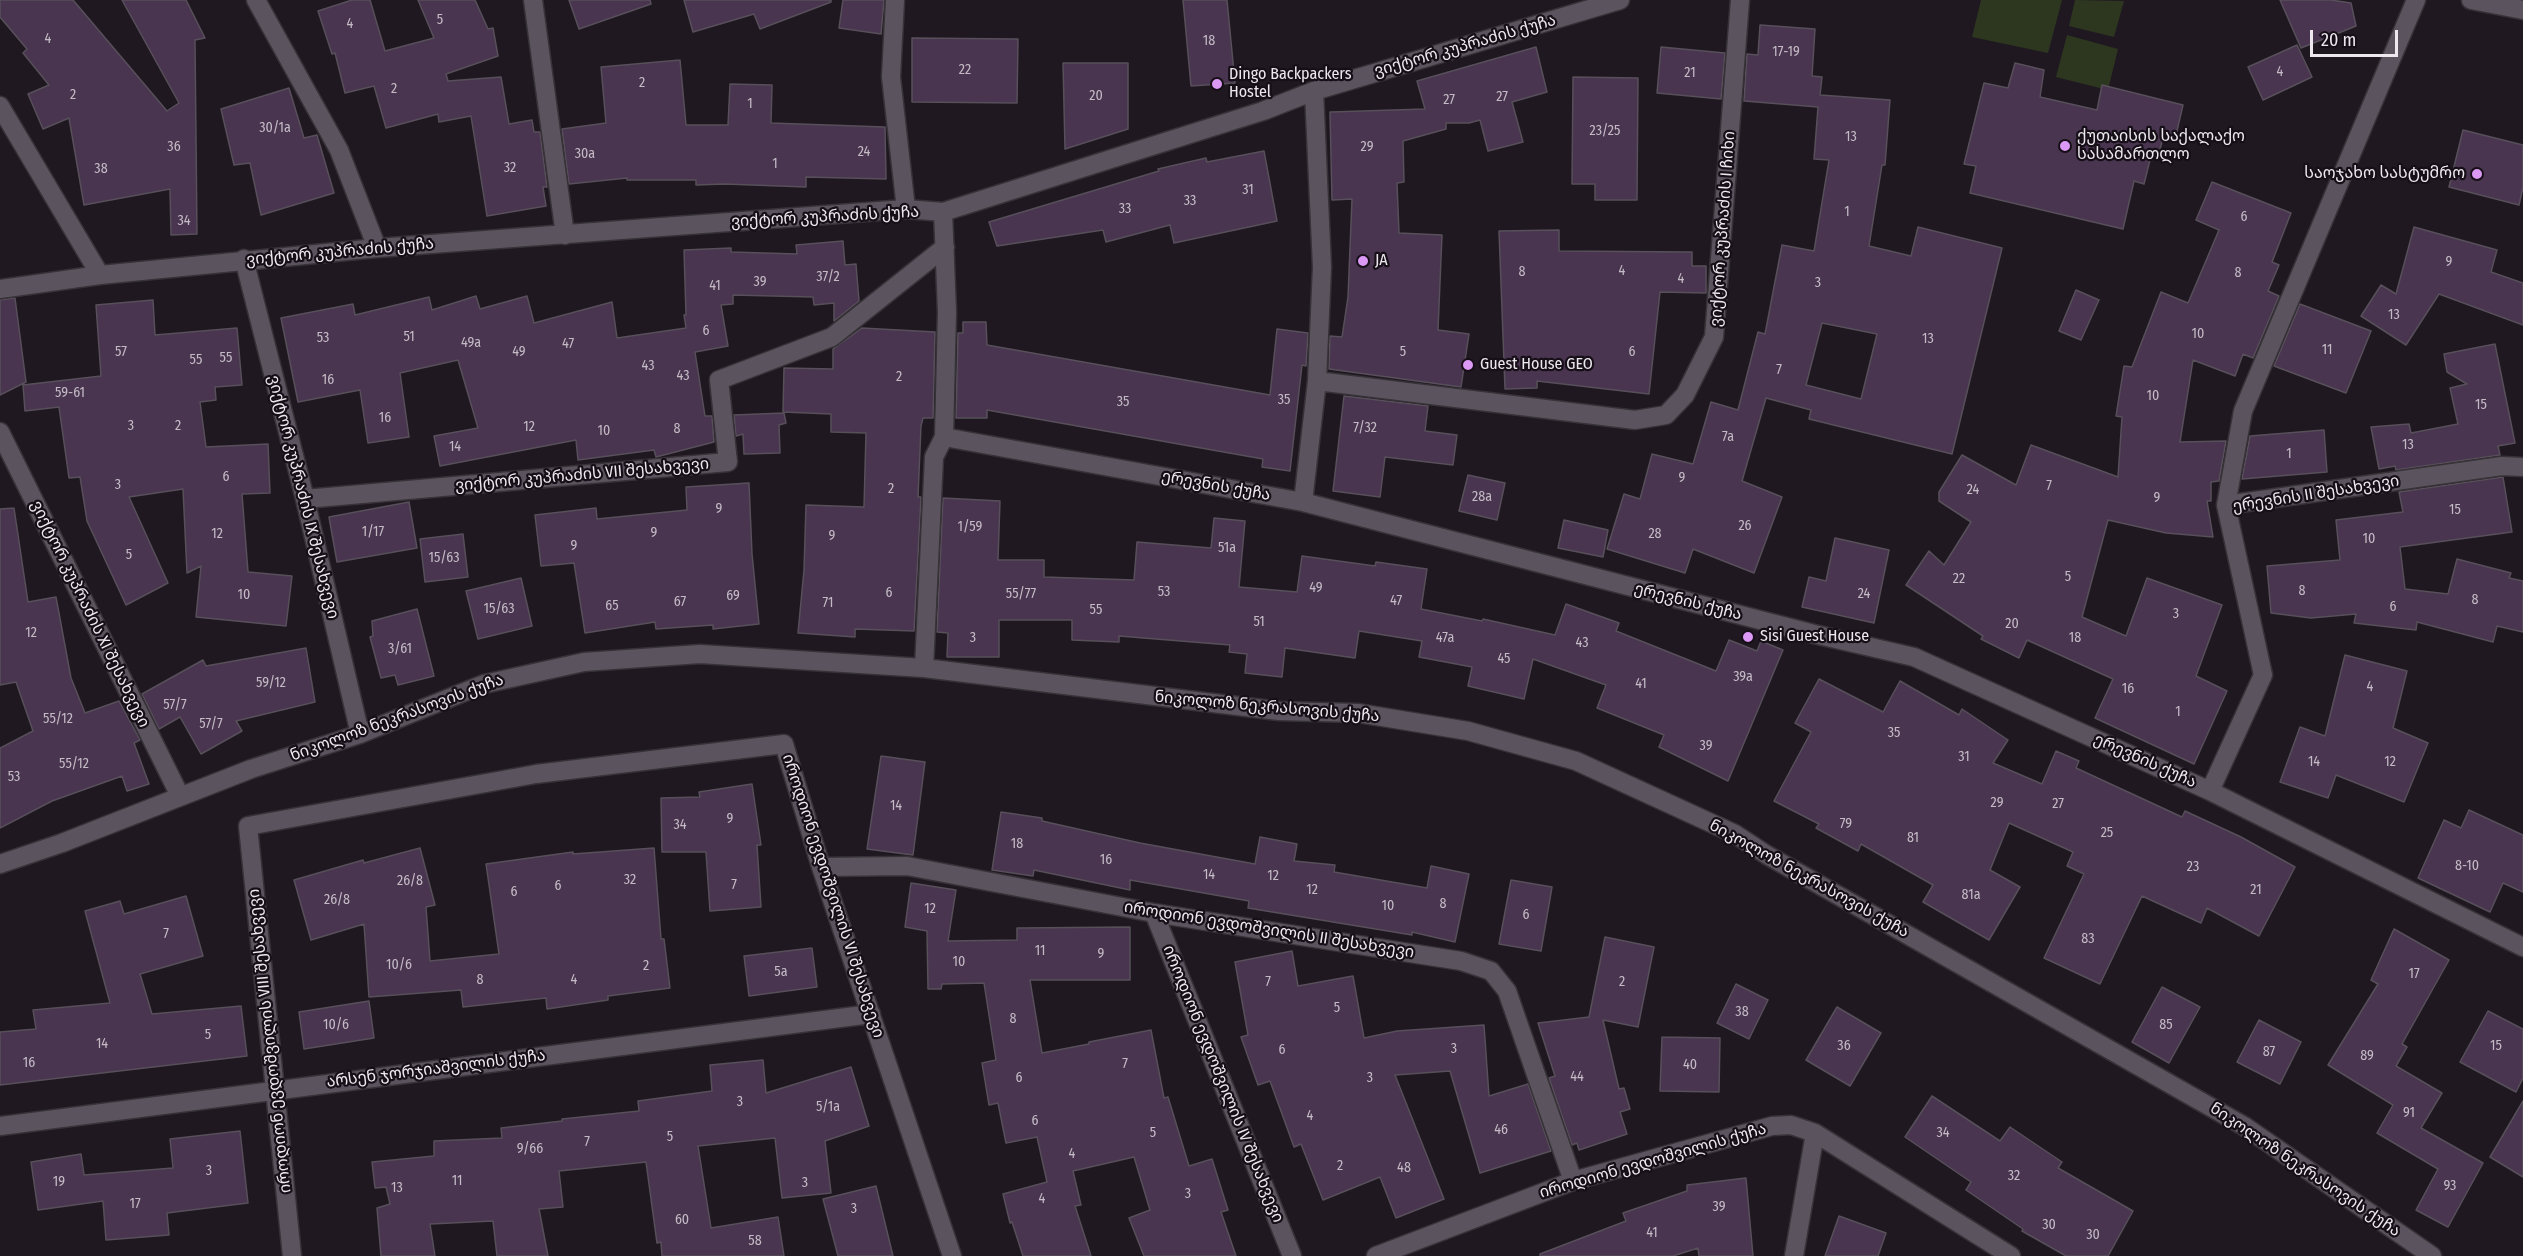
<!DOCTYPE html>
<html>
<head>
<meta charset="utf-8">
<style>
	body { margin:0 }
	#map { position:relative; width:2523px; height:1256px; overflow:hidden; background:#1f1821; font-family:"Fira Sans Condensed",sans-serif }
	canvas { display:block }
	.scale { position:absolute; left:2310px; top:30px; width:88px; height:27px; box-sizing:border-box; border:3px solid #ede8ee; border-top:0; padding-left:8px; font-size:18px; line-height:21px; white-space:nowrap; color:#ede8ee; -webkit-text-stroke:4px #160f18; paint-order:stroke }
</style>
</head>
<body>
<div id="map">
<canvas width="2523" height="1256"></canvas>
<div class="scale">20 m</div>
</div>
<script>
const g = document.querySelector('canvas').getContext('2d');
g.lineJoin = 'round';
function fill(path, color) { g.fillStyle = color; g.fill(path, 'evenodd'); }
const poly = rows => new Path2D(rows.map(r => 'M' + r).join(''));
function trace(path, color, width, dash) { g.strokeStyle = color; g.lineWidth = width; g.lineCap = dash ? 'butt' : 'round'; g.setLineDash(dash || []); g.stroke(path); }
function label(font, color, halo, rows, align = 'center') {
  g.font = font + ' "Fira Sans Condensed","Noto Sans Georgian",sans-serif'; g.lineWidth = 4.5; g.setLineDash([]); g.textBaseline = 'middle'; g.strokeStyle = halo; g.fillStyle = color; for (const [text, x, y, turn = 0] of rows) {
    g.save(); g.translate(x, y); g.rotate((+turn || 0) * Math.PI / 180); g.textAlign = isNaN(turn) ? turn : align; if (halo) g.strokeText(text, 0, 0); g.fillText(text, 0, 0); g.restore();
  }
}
const green = poly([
	[1981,0,2062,0,2048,53,1972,37],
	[2075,0,2124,1,2114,37,2069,26],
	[2067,35,2118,49,2108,90,2056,77]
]);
const building = poly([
	[0,0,73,0,167,111,179,103,122,0,186,0,205,38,195,40,197,234,171,235,170,189,84,205,69,118,43,129,28,94,49,85,23,53,27,49,0,17,0,0],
	[352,0,370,0,385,51,434,38,418,0,475,0,488,29,493,28,498,56,446,74,448,81,501,77,509,124,532,120,534,132,540,132,547,187,543,187,546,206,487,216,471,116,439,122,438,114,386,128,374,86,345,93,335,53,332,54,318,11,352,0],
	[569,0,650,0,651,4,579,29,569,0],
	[684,0,831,0,831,2,760,29,754,14,693,32,684,0],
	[843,0,884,0,881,34,839,28,843,0],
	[1183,0,1227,0,1235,83,1191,86,1183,0],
	[2280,0,2331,0,2351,3,2356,26,2301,48,2280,0],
	[1760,25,1815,29,1812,76,1822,77,1820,95,1890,100,1885,165,1882,165,1869,246,1911,256,1918,227,2002,248,1952,454,1809,419,1811,410,1766,398,1742,481,1782,497,1754,573,1693,549,1685,573,1607,549,1624,494,1640,499,1652,454,1693,464,1711,402,1738,410,1758,332,1765,334,1782,245,1814,251,1829,160,1814,159,1818,107,1744,101,1747,54,1758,55,1760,25],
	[1822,323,1877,334,1861,399,1806,385,1822,323],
	[912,38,1018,39,1017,103,912,102,912,38],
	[2297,45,2312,77,2263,100,2248,67,2297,45],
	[1536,47,1547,92,1512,102,1523,142,1488,151,1480,120,1469,123,1446,123,1446,129,1403,141,1404,182,1397,183,1399,233,1442,235,1438,330,1469,334,1461,387,1329,369,1330,336,1342,337,1348,297,1352,199,1332,200,1330,112,1425,109,1417,81,1536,47],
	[1661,47,1725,53,1721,99,1657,93,1661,47],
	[680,60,686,125,728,125,730,84,772,85,771,123,885,127,886,179,806,177,806,187,725,184,696,185,696,180,627,180,627,178,569,184,562,129,606,123,601,67,680,60],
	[1063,63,1128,63,1128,129,1065,149,1063,63],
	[2015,63,2044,70,2040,97,2097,110,2102,85,2183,105,2176,135,2164,133,2158,158,2151,156,2144,184,2134,181,2123,229,1970,193,1976,166,1964,164,1984,83,2008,88,2015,63],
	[1573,77,1638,78,1637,200,1595,200,1595,184,1572,184,1573,77],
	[289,88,304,138,317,135,334,193,261,215,250,163,234,165,221,109,289,88],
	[2463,130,2523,145,2523,187,2519,205,2449,187,2463,130],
	[1264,151,1277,221,1174,243,1170,225,1106,242,1103,230,997,246,989,222,1159,171,1158,169,1206,158,1207,162,1264,151],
	[2212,182,2291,213,2272,262,2279,265,2268,291,2279,296,2253,358,2243,354,2235,376,2193,360,2180,442,2226,441,2219,481,2211,482,2211,501,2207,501,2213,537,2166,533,2108,520,2082,617,2126,636,2147,578,2222,605,2196,676,2227,691,2194,764,2095,718,2113,679,2027,640,2019,658,1981,639,1983,636,1906,585,1929,551,1944,565,1971,522,1939,501,1939,492,1962,455,2016,485,2031,445,2118,477,2122,417,2116,416,2124,366,2132,367,2161,292,2188,303,2219,230,2196,220,2212,182],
	[2414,227,2497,250,2491,272,2523,283,2523,325,2439,294,2406,345,2361,316,2381,285,2396,294,2414,227],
	[1559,230,1559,251,1692,252,1692,266,1706,266,1706,293,1660,292,1649,394,1537,381,1537,388,1505,389,1499,231,1559,230],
	[843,241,845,265,856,264,859,301,834,321,834,303,814,305,813,297,733,295,733,304,721,305,728,346,695,352,705,416,712,416,714,442,656,457,654,450,578,460,576,440,440,466,434,436,478,428,458,360,400,373,409,437,368,443,360,390,298,402,281,318,353,304,355,315,429,297,432,310,476,296,480,309,527,296,534,323,612,302,617,338,686,328,684,315,686,315,684,250,731,248,731,252,797,254,796,245,843,241],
	[2076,290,2099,300,2081,340,2059,331,2076,290],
	[15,298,26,382,0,395,0,300,15,298],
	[153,300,155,335,237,328,242,385,215,387,216,400,200,402,206,447,268,444,270,493,242,494,248,572,292,576,286,626,196,617,201,566,187,573,183,489,129,497,168,583,126,605,87,521,80,477,69,478,59,407,25,411,23,385,101,376,96,305,153,300],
	[2300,304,2371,331,2346,393,2274,366,2300,304],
	[963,322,986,322,987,345,1270,395,1277,329,1308,333,1306,366,1302,365,1290,471,1262,467,1263,459,987,410,987,418,956,418,958,333,963,333,963,322],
	[862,328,935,332,933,418,923,418,921,426,918,497,921,497,914,631,855,629,855,637,798,633,804,570,806,505,864,507,866,433,831,432,831,414,783,412,784,368,833,369,833,349,862,328],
	[2495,344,2515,443,2498,446,2500,455,2396,470,2395,466,2379,469,2371,427,2409,424,2411,433,2458,424,2450,388,2467,384,2447,372,2444,354,2495,344],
	[1344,396,1428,406,1425,431,1457,435,1453,465,1385,457,1380,497,1333,491,1344,396],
	[784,413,786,423,779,425,780,453,744,454,743,434,736,436,734,415,784,413],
	[2324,430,2327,472,2242,479,2250,436,2324,430],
	[1468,475,1505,483,1497,520,1459,511,1468,475],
	[2503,477,2512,532,2400,547,2405,589,2448,594,2457,559,2511,573,2509,578,2523,581,2523,632,2497,626,2493,642,2417,622,2416,630,2354,623,2356,614,2311,618,2271,613,2267,566,2340,560,2336,520,2403,512,2399,492,2503,477],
	[749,483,752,554,759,624,713,629,713,625,656,629,655,622,585,633,574,563,541,566,535,515,596,508,597,519,687,510,686,487,749,483],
	[943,498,1000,501,998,560,1044,560,1044,577,1134,580,1137,542,1211,548,1214,518,1245,521,1239,587,1297,592,1302,556,1375,566,1376,562,1427,569,1421,609,1482,621,1483,619,1555,635,1566,604,1619,623,1616,631,1716,671,1729,640,1757,651,1761,641,1783,650,1728,781,1659,747,1664,735,1597,708,1606,685,1533,659,1524,699,1468,686,1472,667,1419,657,1422,641,1359,631,1355,658,1285,648,1282,677,1245,673,1247,654,1229,652,1230,645,1119,636,1119,642,1072,640,1072,620,999,620,999,657,947,657,948,633,937,632,943,498],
	[409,502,417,548,337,562,329,517,409,502],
	[14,508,28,602,56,597,71,678,85,713,119,701,140,740,134,743,149,784,127,791,122,776,52,801,0,828,0,748,33,731,16,682,0,685,0,509,14,508],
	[1564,520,1608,530,1603,557,1558,548,1564,520],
	[463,534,468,577,425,582,420,539,463,534],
	[1835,538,1889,550,1874,623,1802,607,1809,577,1826,581,1835,538],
	[521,578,532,626,478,639,466,591,521,578],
	[417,609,434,676,398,685,395,675,381,678,370,637,373,636,372,621,417,609],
	[306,648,315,702,236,721,242,731,201,754,180,717,159,729,142,694,203,660,206,666,306,648],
	[2345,655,2407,671,2393,728,2428,743,2404,802,2336,775,2328,798,2280,782,2300,727,2325,736,2345,655],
	[1819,679,1883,712,1900,681,1959,715,1962,709,2008,740,1993,763,2042,784,2056,751,2079,761,2076,768,2182,817,2185,811,2241,837,2295,867,2259,936,2207,908,2201,923,2142,896,2100,984,2044,958,2084,874,2067,866,2073,852,2009,823,1990,870,2020,887,1989,940,1923,902,1933,885,1861,844,1858,851,1816,828,1819,824,1774,801,1811,732,1795,723,1819,679],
	[881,756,925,762,913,855,867,849,881,756],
	[752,784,761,845,757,845,761,907,710,911,706,852,662,852,661,798,700,797,699,792,752,784],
	[2469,810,2523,835,2523,892,2503,883,2490,912,2418,878,2444,820,2461,828,2469,810],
	[1001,812,1042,818,1042,821,1140,843,1255,864,1260,837,1297,844,1294,861,1335,865,1334,872,1427,888,1431,866,1469,874,1455,942,1412,932,1412,935,1248,908,1249,901,1130,880,1130,890,1034,870,1033,876,992,870,1001,812],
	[420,848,435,905,426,907,430,961,499,954,486,864,573,852,573,854,654,848,661,939,664,939,670,988,608,996,608,1000,547,1009,546,998,463,1007,461,990,369,997,364,924,311,940,294,880,363,860,364,863,420,848],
	[1511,880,1552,887,1541,951,1499,944,1511,880],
	[911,883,956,890,948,941,1017,940,1017,928,1130,927,1130,980,1030,980,1042,1053,1089,1044,1089,1042,1151,1030,1164,1098,1168,1097,1189,1166,1212,1159,1228,1210,1221,1212,1236,1256,1144,1256,1129,1218,1150,1210,1134,1157,1073,1171,1081,1205,1075,1206,1091,1256,1023,1256,1012,1222,1010,1223,1003,1194,1047,1182,1037,1137,1006,1143,998,1103,989,1105,982,1063,996,1060,984,983,942,984,941,989,928,989,927,931,905,927,911,883],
	[186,896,203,956,140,974,152,1014,241,1006,247,1056,0,1085,0,1032,36,1029,33,1010,110,1003,85,911,120,901,124,914,186,896],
	[2394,929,2449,960,2402,1044,2407,1047,2396,1066,2442,1093,2421,1128,2483,1163,2448,1227,2416,1210,2438,1169,2377,1133,2393,1105,2328,1065,2378,984,2371,980,2394,929],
	[1605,937,1654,947,1638,1027,1603,1020,1619,1089,1624,1088,1630,1109,1620,1112,1627,1134,1579,1150,1577,1143,1572,1145,1549,1078,1555,1076,1538,1023,1589,1017,1605,937],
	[812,948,817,987,749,996,744,956,812,948],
	[1292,951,1298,986,1353,976,1364,1038,1397,1031,1484,1025,1489,1096,1528,1084,1551,1151,1480,1173,1450,1071,1395,1075,1444,1199,1396,1218,1380,1177,1323,1200,1301,1144,1294,1147,1270,1081,1258,1085,1241,1037,1248,1035,1235,962,1292,951],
	[1736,984,1768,1000,1749,1039,1717,1023,1736,984],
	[2162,987,2200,1007,2169,1063,2132,1042,2162,987],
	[369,1001,374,1038,304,1049,299,1012,369,1001],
	[1837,1007,1881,1033,1850,1086,1806,1060,1837,1007],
	[2488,1011,2523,1029,2523,1078,2516,1092,2460,1062,2488,1011],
	[2259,1020,2301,1042,2280,1084,2237,1062,2259,1020],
	[1662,1037,1720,1038,1719,1092,1660,1091,1662,1037],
	[763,1060,766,1093,851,1067,869,1126,825,1141,831,1193,782,1198,775,1138,698,1146,711,1228,778,1217,784,1256,662,1256,661,1242,657,1243,646,1162,559,1171,563,1207,539,1209,548,1256,497,1256,493,1221,430,1224,435,1256,381,1256,377,1208,390,1204,386,1187,375,1188,372,1162,434,1156,434,1141,502,1138,501,1128,562,1121,562,1119,639,1111,638,1101,712,1091,710,1065,763,1060],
	[1932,1096,2000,1141,2010,1127,2062,1162,2058,1168,2133,1211,2108,1256,2066,1256,2022,1231,2023,1229,1966,1190,1971,1182,1905,1137,1932,1096],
	[2523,1101,2523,1177,2490,1157,2523,1101],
	[240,1131,248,1203,167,1213,169,1235,106,1240,103,1201,38,1210,31,1162,81,1154,84,1175,173,1168,170,1139,240,1131],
	[1746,1178,1753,1256,1699,1256,1698,1248,1673,1256,1540,1256,1540,1254,1626,1221,1623,1213,1687,1191,1687,1185,1746,1178],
	[876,1186,893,1256,838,1256,823,1199,876,1186],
	[1839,1216,1886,1233,1878,1256,1825,1256,1839,1216]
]);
const minor = poly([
	[256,0,339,150,377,248],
	[533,0,565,235],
	[895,0,891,77,906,209],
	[2471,0,2523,10],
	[0,106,100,275],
	[244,259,305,499,360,734],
	[0,289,100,275,377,248,906,209,943,212,1263,111,1314,91,1620,0],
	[1317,381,1635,420,1666,415,1685,395,1714,337,1740,0],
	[0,432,180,796],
	[944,437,1303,502,1814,634,1914,657,2210,791,2523,947],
	[305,499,728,462,719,380,832,337,945,247],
	[1303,502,1317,381,1322,267,1314,91],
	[2226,505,2243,411,2416,0],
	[924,668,934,457,944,437,947,312,943,212],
	[2210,791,2263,675,2226,505,2502,466,2523,467],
	[0,864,62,843,251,769,360,734,484,684,584,662,700,654,924,668,1279,711,1358,713,1468,731,1576,761,1735,834,1767,855,2244,1126,2432,1256],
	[821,867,907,866,1154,913,1461,961,1491,971,1507,991,1573,1181],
	[1154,913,1292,1256],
	[0,1126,871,1014],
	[292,1256,248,826,536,774,784,744,821,867,952,1256],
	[1376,1256,1573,1181,1772,1126,1791,1125,1815,1133,2011,1256],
	[1794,1256,1815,1133]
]);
const markers = [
	[1217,84,6,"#db99f5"],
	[2065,146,6,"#db99f5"],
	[2477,174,6,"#db99f5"],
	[1363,261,6,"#db99f5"],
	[1468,365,6,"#db99f5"],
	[1748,637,6,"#db99f5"]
];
const numberNames = [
	["5",440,20],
	["4",350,24],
	["4",48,39],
	["18",1209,41],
	["17-19",1786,52],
	["22",965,70],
	["4",2280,72],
	["21",1690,73],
	["2",642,83],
	["2",394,89],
	["2",73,95],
	["20",1096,96],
	["27",1502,97],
	["27",1449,100],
	["1",750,104],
	["30/1a",275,128],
	["23/25",1605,131],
	["13",1851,137],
	["36",174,147],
	["29",1367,147],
	["24",864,152],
	["30a",585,154],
	["1",775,164],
	["32",510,168],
	["38",101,169],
	["31",1248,190],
	["33",1190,201],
	["33",1125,209],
	["1",1847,212],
	["6",2244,217],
	["34",184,221],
	["9",2449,262],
	["4",1622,271],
	["8",1522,272],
	["8",2238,273],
	["37/2",828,277],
	["4",1681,279],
	["39",760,282],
	["3",1818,283],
	["41",715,286],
	["13",2394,315],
	["6",706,331],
	["10",2198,334],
	["51",409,337],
	["53",323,338],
	["13",1928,339],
	["49a",471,343],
	["47",568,344],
	["11",2327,350],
	["57",121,352],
	["49",519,352],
	["5",1403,352],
	["6",1632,352],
	["55",226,358],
	["55",196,360],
	["43",648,366],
	["7",1779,370],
	["43",683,376],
	["2",899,377],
	["16",328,380],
	["59-61",70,393],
	["10",2153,396],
	["35",1284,400],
	["35",1123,402],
	["15",2481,405],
	["16",385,418],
	["3",131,426],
	["2",178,426],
	["12",529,427],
	["7/32",1365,428],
	["8",677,429],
	["10",604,431],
	["7a",1728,437],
	["13",2408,445],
	["14",455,447],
	["1",2289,454],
	["6",226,477],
	["9",1682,478],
	["3",118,485],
	["7",2049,486],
	["2",891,489],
	["24",1973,490],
	["28a",1482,497],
	["9",2157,498],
	["9",719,509],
	["15",2455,510],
	["26",1745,526],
	["1/59",970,527],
	["1/17",373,532],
	["9",654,533],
	["12",217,534],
	["28",1655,534],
	["9",832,536],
	["10",2369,539],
	["9",574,546],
	["51a",1227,548],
	["5",129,555],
	["15/63",444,558],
	["5",2068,577],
	["22",1959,579],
	["49",1316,588],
	["8",2302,591],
	["53",1164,592],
	["6",889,593],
	["55/77",1021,594],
	["24",1864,594],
	["10",244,595],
	["69",733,596],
	["8",2475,600],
	["47",1396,601],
	["67",680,602],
	["71",828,603],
	["65",612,606],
	["6",2393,607],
	["15/63",499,609],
	["55",1096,610],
	["3",2176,614],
	["51",1259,622],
	["20",2012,624],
	["12",31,633],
	["3",973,638],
	["47a",1445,638],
	["18",2075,638],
	["43",1582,643],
	["3/61",400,649],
	["45",1504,659],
	["39a",1743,677],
	["59/12",271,683],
	["41",1641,684],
	["4",2370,687],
	["16",2128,689],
	["57/7",175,705],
	["1",2178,712],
	["55/12",58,719],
	["57/7",211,724],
	["35",1894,733],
	["39",1706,746],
	["31",1964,757],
	["14",2314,762],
	["12",2390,762],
	["55/12",74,764],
	["53",14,777],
	["29",1997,803],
	["27",2058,804],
	["14",896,806],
	["9",730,819],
	["79",1846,824],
	["34",680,825],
	["25",2107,833],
	["81",1913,838],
	["18",1017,844],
	["16",1106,860],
	["8-10",2467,866],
	["23",2193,867],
	["14",1209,875],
	["12",1273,876],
	["32",630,880],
	["26/8",410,881],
	["7",734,885],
	["6",558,886],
	["12",1312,890],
	["21",2256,890],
	["6",514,892],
	["81a",1971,895],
	["26/8",337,900],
	["8",1443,904],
	["10",1388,906],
	["12",930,909],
	["6",1526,915],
	["7",166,934],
	["83",2088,939],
	["11",1040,951],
	["9",1101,954],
	["10",959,962],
	["10/6",399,965],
	["2",646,966],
	["5a",781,972],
	["17",2414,974],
	["8",480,980],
	["4",574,980],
	["7",1268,982],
	["2",1622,982],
	["5",1337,1008],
	["38",1742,1012],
	["8",1013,1019],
	["10/6",336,1025],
	["85",2166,1025],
	["5",208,1035],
	["14",102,1044],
	["36",1844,1046],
	["15",2496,1046],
	["3",1454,1049],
	["6",1282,1050],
	["87",2269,1052],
	["89",2367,1056],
	["16",29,1063],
	["7",1125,1064],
	["40",1690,1065],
	["44",1577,1077],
	["6",1019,1078],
	["3",1370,1078],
	["3",740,1102],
	["5/1a",828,1107],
	["91",2409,1113],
	["4",1310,1116],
	["6",1035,1121],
	["46",1501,1130],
	["5",1153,1133],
	["34",1943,1133],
	["5",670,1137],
	["7",587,1142],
	["9/66",530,1149],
	["4",1072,1154],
	["2",1340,1166],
	["48",1404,1168],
	["3",209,1171],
	["32",2014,1176],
	["11",457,1181],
	["19",59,1182],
	["3",805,1183],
	["93",2450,1186],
	["13",397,1188],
	["3",1188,1194],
	["4",1042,1199],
	["17",135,1204],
	["39",1719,1207],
	["3",854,1209],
	["60",682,1220],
	["30",2049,1225],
	["41",1652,1233],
	["30",2093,1235],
	["58",755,1241]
];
const streetNames = [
	["ვიქტორ კუპრაძის ქუჩა",1465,46,-16],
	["ვიქტორ კუპრაძის ქუჩა",825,217,-3],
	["ვიქტორ კუპრაძის I ჩიხი",1723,229,-86],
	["ვიქტორ კუპრაძის ქუჩა",340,252,-5],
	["ვიქტორ კუპრაძის VII შესახვევი",582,475,-5],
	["ერევნის ქუჩა",1216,486,10],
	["ერევნის II შესახვევი",2316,494,-9],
	["ვიქტორ კუპრაძის IX შესახვევი",303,497,76],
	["ერევნის ქუჩა",1688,602,14],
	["ვიქტორ კუპრაძის XI შესახვევი",90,614,64],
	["ნიკოლოზ ნეკრასოვის ქუჩა",1267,707,5],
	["ნიკოლოზ ნეკრასოვის ქუჩა",397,718,-20],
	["ერევნის ქუჩა",2145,761,24],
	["ნიკოლოზ ნეკრასოვის ქუჩა",1809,879,29],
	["იროდიონ ევდოშვილის VI შესახვევი",833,896,72],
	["იროდიონ ევდოშვილის II შესახვევი",1269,930,9],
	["იროდიონ ევდოშვილის VIII შესახვევი",270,1041,-96],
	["არსენ ჯორჯიაშვილის ქუჩა",436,1069,-7],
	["იროდიონ ევდოშვილის IV შესახვევი",1223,1084,68],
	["იროდიონ ევდოშვილის ქუჩა",1653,1161,-16],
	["ნიკოლოზ ნეკრასოვის ქუჩა",2305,1170,34]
];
const poiNames = [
	["Dingo Backpackers",1229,75],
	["Hostel",1229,93],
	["ქუთაისის საქალაქო",2077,137],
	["სასამართლო",2077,155],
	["საოჯახო სასტუმრო",2465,174,"right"],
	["JA",1375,261],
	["Guest House GEO",1480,365],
	["Sisi Guest House",1760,637]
];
fill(green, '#2d3720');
fill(building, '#49354f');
trace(building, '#57505a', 1.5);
trace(minor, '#373238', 21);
trace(minor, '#5b545e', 18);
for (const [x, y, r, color] of markers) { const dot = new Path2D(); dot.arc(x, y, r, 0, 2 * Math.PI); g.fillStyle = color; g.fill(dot); trace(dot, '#160f18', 2); }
label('14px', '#c4bbc6', null, numberNames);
label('16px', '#ede8ee', '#160f18', streetNames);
label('16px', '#ede8ee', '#160f18', poiNames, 'left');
</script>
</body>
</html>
